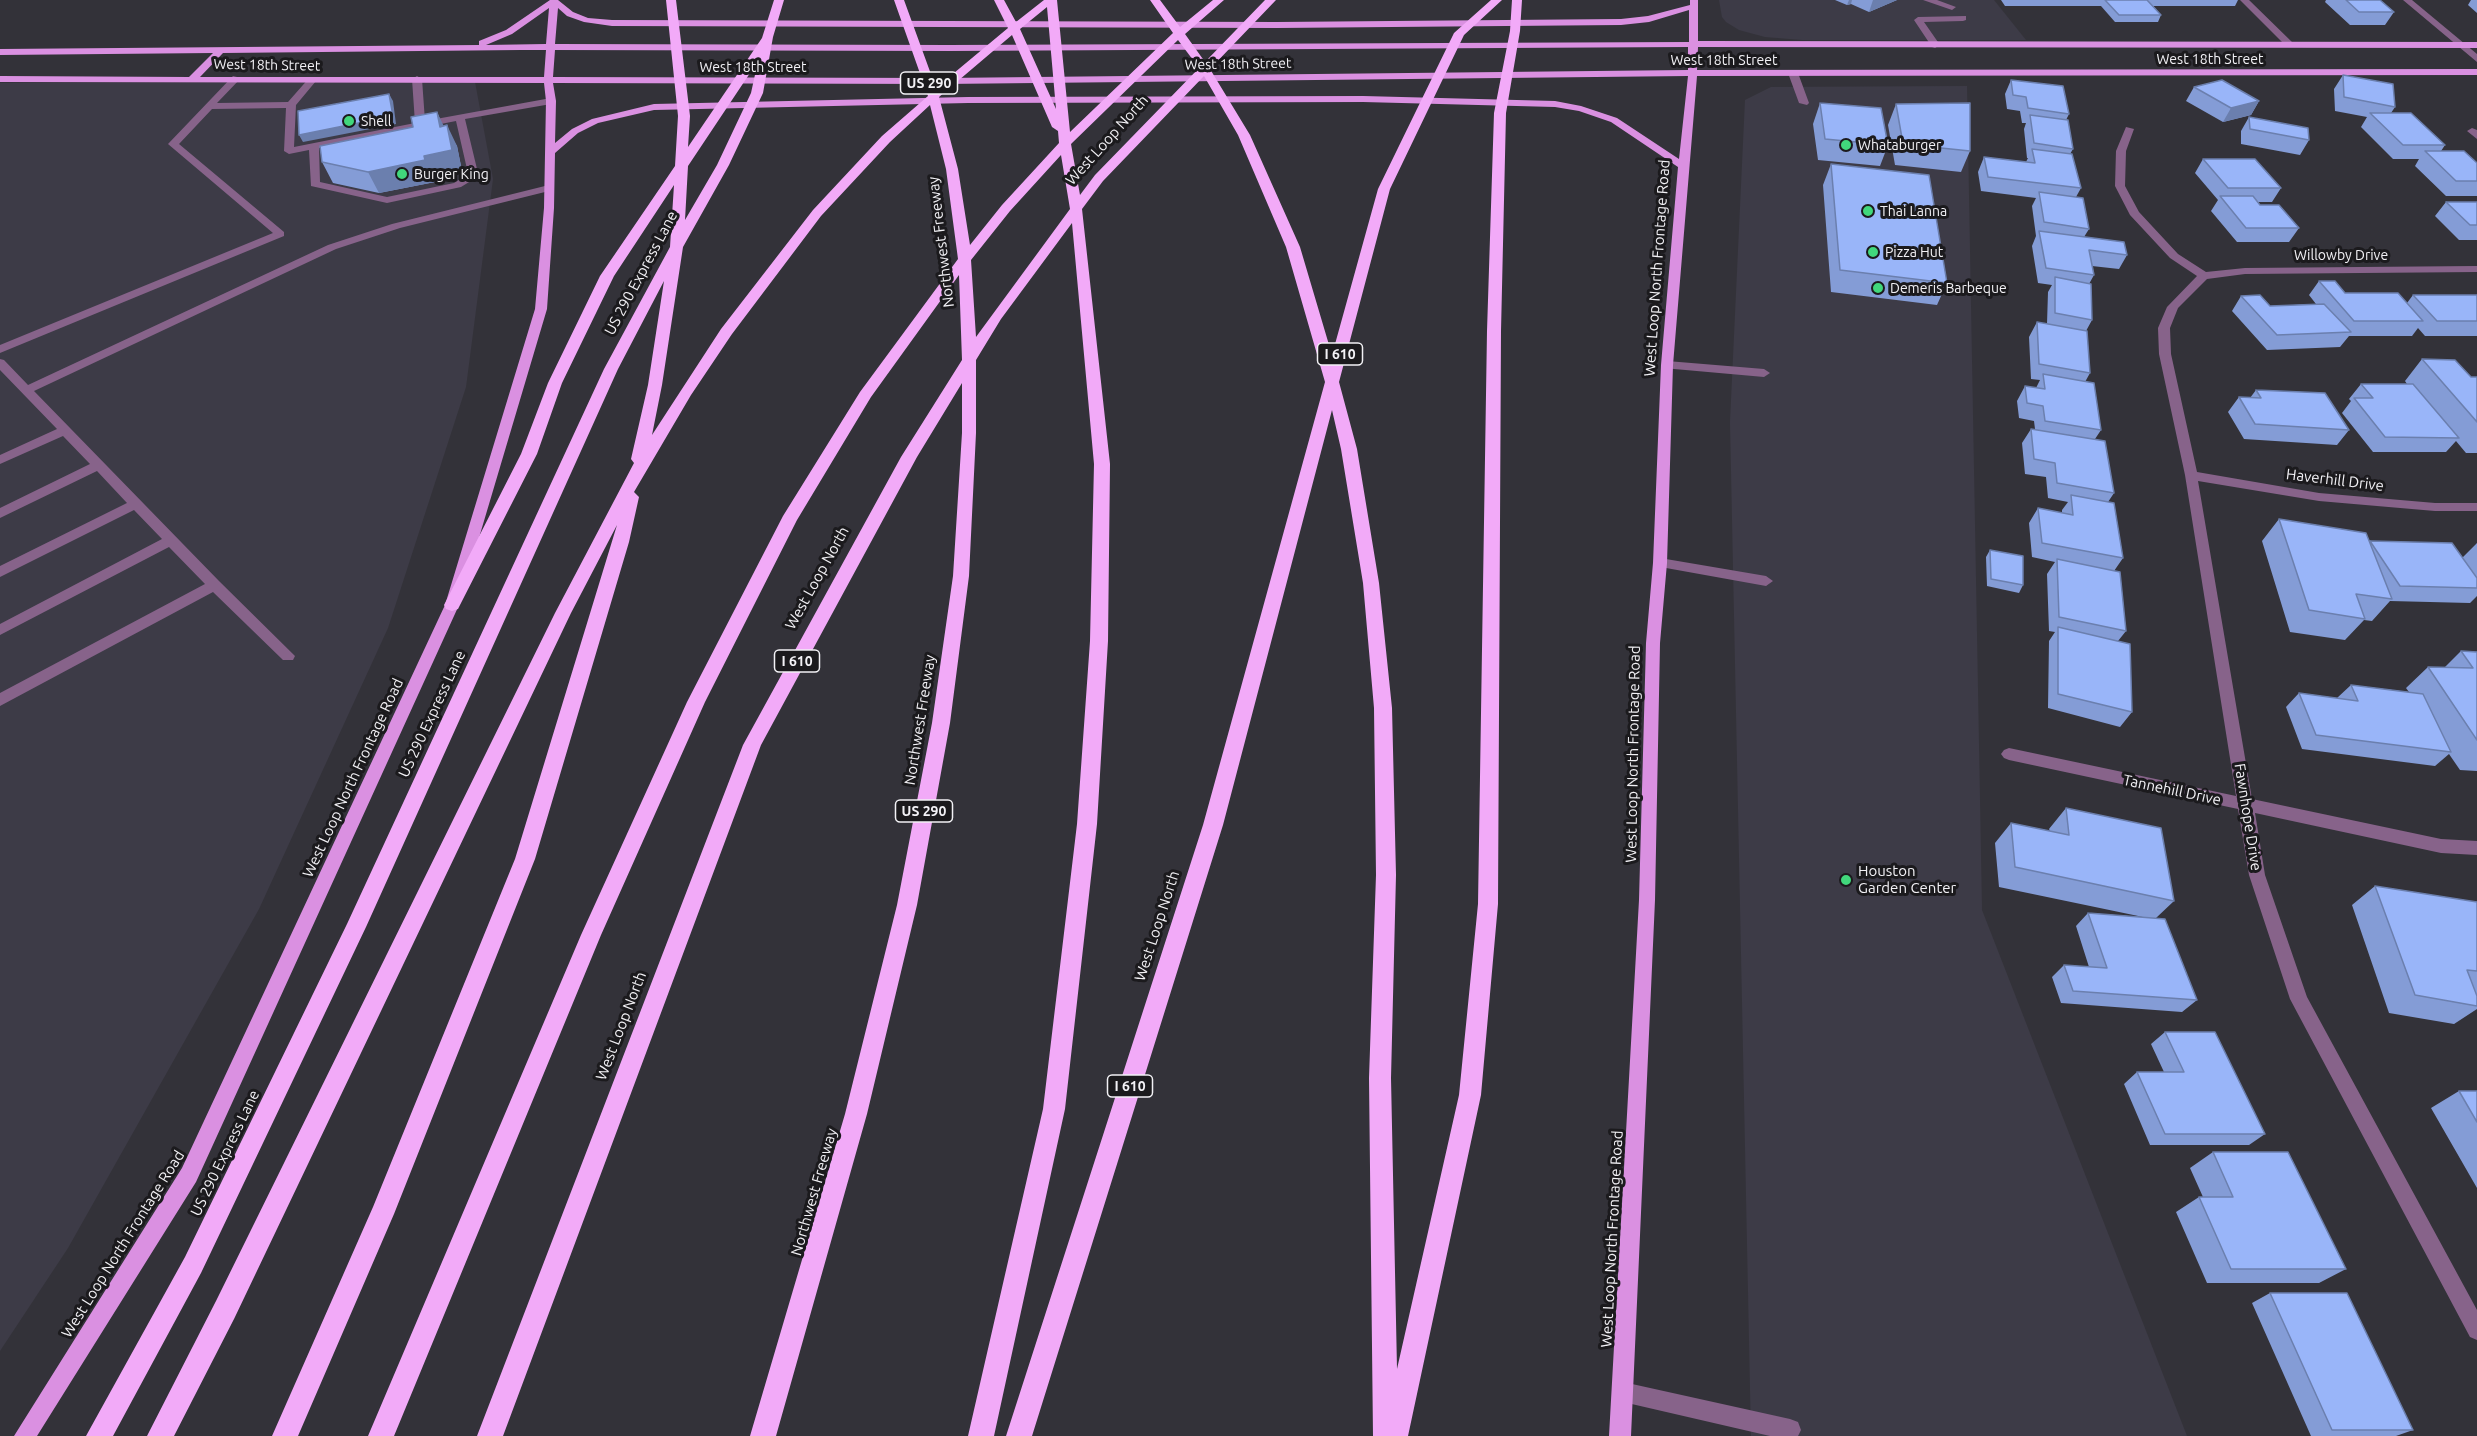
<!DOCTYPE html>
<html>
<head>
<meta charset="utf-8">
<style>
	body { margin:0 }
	canvas { display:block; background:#333239 }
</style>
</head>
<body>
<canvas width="2477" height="1436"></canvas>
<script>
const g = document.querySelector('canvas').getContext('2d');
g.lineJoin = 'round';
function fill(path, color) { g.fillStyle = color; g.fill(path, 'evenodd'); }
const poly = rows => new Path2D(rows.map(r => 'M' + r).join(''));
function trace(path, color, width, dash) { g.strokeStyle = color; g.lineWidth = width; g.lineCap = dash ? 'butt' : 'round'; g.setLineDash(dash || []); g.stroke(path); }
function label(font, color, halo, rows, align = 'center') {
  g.font = font + ' Ubuntu,sans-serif'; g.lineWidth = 6; g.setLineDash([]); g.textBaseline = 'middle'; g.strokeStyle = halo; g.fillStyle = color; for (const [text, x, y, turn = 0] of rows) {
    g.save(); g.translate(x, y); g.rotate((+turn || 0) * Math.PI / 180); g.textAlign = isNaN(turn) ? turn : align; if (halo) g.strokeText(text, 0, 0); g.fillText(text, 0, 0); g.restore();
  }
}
const built = poly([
	[1719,0,1994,0,2026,40,1802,40,1765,37,1739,30,1726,22,1722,17],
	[475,82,493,179,466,387,388,628,259,909,68,1248,0,1351,0,83],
	[1967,86,1982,910,2187,1436,1751,1436,1730,422,1745,100,1771,87]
]);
const minor = poly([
	[1923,0,1937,0,1956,7,1952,10,1923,0],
	[2240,0,2249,0,2293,43,2293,47,2287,47,2240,0],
	[2403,0,2412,0,2477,54,2477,62,2403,0],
	[1966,16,1966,20,1963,21,1924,22,1940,45,1935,48,1932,47,1914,20,1918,17,1966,16],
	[1790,71,1798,73,1809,103,1807,105,1799,103,1788,73,1790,71],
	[233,76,241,78,217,103,288,102,310,77,316,77,316,81,296,105,294,147,415,123,412,79,417,76,422,79,425,121,551,98,556,101,551,104,465,119,477,169,474,179,461,187,387,203,311,186,309,150,289,154,284,151,286,108,212,109,179,144,284,232,284,236,0,353,0,345,273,233,168,144,233,76],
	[456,121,467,169,465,176,454,183,387,197,320,182,319,148,456,121],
	[2126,127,2134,129,2126,151,2125,186,2139,212,2178,254,2206,272,2245,268,2477,266,2477,272,2245,274,2207,279,2178,308,2170,328,2171,354,2197,472,2319,493,2435,503,2477,503,2477,511,2435,511,2319,501,2198,481,2252,799,2441,839,2477,841,2477,855,2441,853,2255,813,2265,875,2307,997,2477,1310,2477,1340,2470,1337,2290,999,2249,875,2238,809,2009,760,2004,758,2001,754,2004,750,2009,748,2236,796,2185,475,2159,354,2158,328,2167,307,2197,276,2170,258,2130,215,2115,186,2116,151,2126,127],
	[2472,128,2477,130,2477,139,2467,131,2472,128],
	[549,185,554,188,553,190,400,228,336,249,34,391,219,581,295,656,293,660,283,660,213,592,0,706,0,693,205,584,169,547,0,635,0,624,162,539,134,510,0,577,0,566,127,503,97,471,0,518,0,508,90,464,63,436,0,464,0,455,57,429,0,370,0,359,4,360,28,385,328,245,392,224,549,185],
	[1667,361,1764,369,1770,373,1764,377,1663,368,1663,362,1667,361],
	[1660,558,1766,576,1773,581,1766,586,1655,566,1653,563,1660,558],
	[1623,1382,1790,1419,1798,1422,1801,1430,1798,1436,1770,1436,1623,1402,1616,1399,1613,1392,1616,1385,1623,1382]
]);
const major = poly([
	[550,0,558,0,573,12,588,18,612,20,1277,22,1621,19,1648,16,1690,5,1690,0,1698,0,1698,41,2477,42,2477,48,1698,47,1697,70,2477,69,2477,75,1697,76,1673,365,1667,563,1660,643,1655,900,1631,1436,1609,1436,1639,900,1646,643,1653,563,1661,365,1678,167,1611,122,1579,111,1555,107,1363,102,968,103,654,110,598,123,578,133,555,153,554,208,547,309,459,605,196,1182,37,1436,14,1436,182,1168,445,605,535,309,544,208,546,101,544,83,0,82,0,76,189,77,213,53,0,55,0,49,479,45,479,41,506,30,550,0],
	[549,8,546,44,486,45,512,34,549,8],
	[558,8,567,16,584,22,612,26,1277,28,1621,25,1649,22,1689,10,1689,42,949,45,555,44,558,8],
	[1688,47,1688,70,943,78,553,77,555,50,949,51,1688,47],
	[520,50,546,50,544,77,200,77,223,53,520,50],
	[1688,76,1679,159,1617,118,1581,106,1555,101,1363,96,968,97,654,104,592,119,572,129,555,143,556,101,553,83,943,84,1688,76]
]);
const highway = poly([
	[666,0,676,0,690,116,688,147,762,38,774,0,784,0,773,37,763,93,729,165,683,247,662,385,652,435,721,329,813,210,882,136,928,96,894,0,904,0,936,88,1008,28,994,0,1004,0,1016,22,1044,0,1057,0,1070,132,1173,33,1150,0,1160,0,1180,27,1213,0,1224,0,1185,34,1205,62,1265,0,1276,0,1210,69,1250,135,1300,247,1332,355,1378,189,1454,33,1491,0,1502,0,1464,35,1390,189,1339,382,1357,449,1379,583,1392,708,1396,875,1391,1078,1397,1369,1459,1095,1478,904,1487,331,1494,113,1510,31,1512,0,1522,0,1520,31,1506,113,1501,331,1498,904,1481,1095,1408,1436,1373,1436,1369,1078,1376,875,1374,708,1363,583,1341,449,1332,410,1223,825,1032,1436,1006,1436,1203,825,1325,382,1286,247,1238,135,1204,76,1103,181,1082,209,1110,464,1108,641,1097,824,1065,1109,994,1436,968,1436,1043,1109,1077,824,1090,641,1094,464,1072,223,1001,319,976,360,976,433,969,576,950,723,917,905,867,1114,776,1436,750,1436,845,1114,897,905,932,723,953,576,962,433,962,383,917,457,761,745,503,1436,477,1436,743,745,901,457,962,360,959,275,871,397,797,520,705,702,601,935,394,1436,368,1436,581,935,687,702,783,516,860,392,958,259,946,169,930,105,890,142,821,216,732,334,691,395,634,492,639,497,629,542,535,859,394,1214,298,1436,272,1436,373,1207,515,859,617,525,571,613,234,1319,174,1436,147,1436,216,1301,555,613,634,463,631,459,648,385,664,281,618,369,366,927,201,1273,113,1436,86,1436,185,1257,347,924,604,369,670,247,674,185,614,276,562,383,537,454,460,605,458,609,452,611,446,609,444,605,521,454,548,383,600,276,675,166,678,116,666,0],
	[1047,7,1056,109,1020,29,1047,7],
	[1012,35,1052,127,1058,131,1059,143,1002,205,970,245,958,169,939,97,1012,35],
	[1178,40,1199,68,1095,175,1080,195,1071,144,1178,40],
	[758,61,751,93,717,165,685,220,688,166,758,61],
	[1061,155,1070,209,976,337,971,260,1010,211,1061,155]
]);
const wall = poly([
	[1835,0,1897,0,1869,12,1851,4,1847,5],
	[2001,0,2238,0,2235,6,2153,6,2161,15,2158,22,2115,22,2101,6,2005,6],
	[2326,0,2380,0,2394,12,2385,25,2350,25,2325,2],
	[2471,0,2477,0,2477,13,2468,5],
	[2343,75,2395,107,2391,113,2445,145,2441,151,2477,163,2477,196,2446,196,2415,166,2419,159,2393,159,2361,127,2367,117,2335,111,2334,89],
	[2011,80,2069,114,2066,120,2073,149,2070,154,2081,188,2076,197,2089,229,2084,237,2127,255,2119,269,2092,266,2094,275,2089,284,2092,320,2086,331,2090,373,2085,382,2101,430,2095,439,2114,493,2108,502,2123,558,2114,571,2126,631,2118,641,2132,712,2120,727,2048,708,2049,641,2055,632,2049,631,2047,574,2055,562,2032,557,2029,523,2038,508,2062,513,2062,510,2068,502,2048,498,2046,477,2025,474,2022,443,2031,429,2035,429,2034,421,2019,418,2017,401,2025,386,2036,388,2040,380,2031,379,2029,337,2037,322,2047,324,2048,292,2052,285,2038,283,2032,246,2036,236,2032,206,2036,198,1981,191,1978,172,1984,157,2026,162,2028,158,2027,158,2024,129,2026,123,2022,123,2020,111,2007,109,2005,94],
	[2194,87,2259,101,2251,115,2223,122,2186,101],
	[1820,103,1888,145,1880,166,1818,160,1813,124],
	[1896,104,1970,151,1961,172,1895,165,1888,125],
	[437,112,443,126,457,146,462,171,434,177,435,182,379,193,333,183,322,162,413,127],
	[2249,117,2309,140,2300,155,2241,144,2241,131],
	[2203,159,2281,188,2272,202,2258,202,2260,205,2299,228,2289,242,2237,242,2211,211,2218,200,2195,173],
	[1831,164,1947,283,1937,305,1831,292,1823,185],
	[2446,202,2477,202,2477,240,2459,240,2435,216],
	[2319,281,2345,293,2407,303,2413,295,2477,295,2477,336,2425,336,2418,328,2412,336,2349,336,2340,347,2267,350,2232,311,2241,296,2270,306,2316,304,2309,295],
	[2422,359,2471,377,2477,377,2477,453,2466,453,2456,441,2446,452,2373,452,2342,413,2351,401,2349,399,2361,384,2407,384,2405,381],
	[2256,390,2349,430,2337,445,2244,439,2228,412,2239,397,2250,398],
	[2279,519,2369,542,2462,558,2477,543,2477,596,2470,603,2390,601,2372,621,2364,620,2345,640,2290,632,2262,541],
	[1990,550,2023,585,2019,593,1987,586,1986,557],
	[2461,651,2477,652,2477,771,2460,770,2449,754,2435,766,2302,749,2286,707,2299,693,2337,698,2351,685,2409,692,2406,688,2428,667,2445,667],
	[2066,808,2174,901,2156,918,2197,1000,2182,1012,2061,1003,2052,977,2064,965,2089,967,2076,926,2088,913,2143,917,1999,887,1995,843,2011,823,2050,831,2049,829],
	[2375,886,2477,902,2477,1009,2454,1024,2389,1013,2352,905],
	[2165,1032,2265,1134,2249,1145,2150,1145,2124,1084,2137,1072,2164,1072,2151,1044],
	[2459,1091,2477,1091,2477,1188,2431,1108],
	[2213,1152,2346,1269,2319,1283,2207,1283,2176,1212,2199,1197,2203,1197,2190,1168],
	[2270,1293,2413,1430,2396,1436,2311,1436,2252,1303]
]);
const shadedWall = poly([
	[1849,0,1852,0,1851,4,1847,5],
	[1873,0,1897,0,1869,12],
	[389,94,393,101,396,124,303,142,299,135],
	[2259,101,2251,115,2223,122,2231,108],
	[437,112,447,133,440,127],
	[447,125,457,146,462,171,434,177,435,182,379,193,368,172,424,156]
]);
const building = poly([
	[2105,0,2147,0,2161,15,2119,15,2105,0],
	[2346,0,2380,0,2394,12,2359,12,2346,0],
	[2343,75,2393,84,2395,107,2344,97,2343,75],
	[2011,80,2063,86,2069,114,2028,108,2026,97,2013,95,2011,80],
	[2222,80,2259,101,2231,108,2194,87,2222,80],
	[389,94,393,116,299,135,298,111,389,94],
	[1820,103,1881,108,1888,145,1825,139,1820,103],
	[1970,103,1970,151,1903,144,1896,104,1970,103],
	[437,112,440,127,447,125,452,150,424,156,425,160,368,172,322,162,320,146,413,127,411,117,437,112],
	[2370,113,2411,113,2445,145,2403,145,2370,113],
	[2030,115,2068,120,2073,149,2034,143,2030,115],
	[2249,117,2308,128,2309,140,2250,129,2249,117],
	[2032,149,2072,154,2081,188,1988,177,1984,157,2035,163,2032,149],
	[2425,151,2464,151,2477,163,2477,181,2456,181,2425,151],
	[2203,159,2255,159,2281,188,2228,188,2203,159],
	[1831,164,1929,175,1947,283,1840,270,1831,164],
	[2039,192,2083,198,2089,229,2044,222,2039,192],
	[2220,196,2253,196,2260,205,2279,205,2299,228,2246,228,2220,196],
	[2446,202,2477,202,2477,225,2470,225,2446,202],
	[2039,231,2124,242,2127,255,2089,250,2094,275,2046,268,2039,231],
	[2055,277,2091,284,2092,320,2055,313,2055,277],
	[2319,281,2335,281,2345,293,2398,293,2423,321,2354,321,2319,281],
	[2260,295,2270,306,2324,304,2351,332,2277,335,2241,296,2260,295],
	[2413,295,2477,295,2477,321,2437,321,2413,295],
	[2037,322,2087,331,2090,373,2039,364,2037,322],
	[2422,359,2455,360,2471,377,2477,377,2477,422,2422,359],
	[2043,374,2094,383,2101,430,2045,421,2043,406,2027,403,2025,386,2045,389,2043,374],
	[2361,384,2413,384,2459,438,2385,437,2354,398,2373,398,2361,384],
	[2256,390,2325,393,2349,430,2255,424,2239,397,2261,398,2256,390],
	[2031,429,2105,441,2114,493,2057,483,2055,463,2034,459,2031,429],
	[2071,495,2114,503,2123,558,2042,543,2038,508,2073,515,2071,495],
	[2279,519,2366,533,2392,599,2356,594,2365,619,2309,610,2279,519],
	[2370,541,2452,543,2477,578,2477,588,2400,586,2370,541],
	[1990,550,2023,556,2023,585,1991,579,1990,550],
	[2057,559,2120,572,2126,631,2059,617,2057,559],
	[2058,627,2130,644,2132,712,2058,694,2058,627],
	[2461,651,2477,652,2477,740,2428,667,2473,668,2461,651],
	[2351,685,2423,694,2451,752,2316,735,2299,693,2358,701,2351,685],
	[2066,808,2161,828,2174,901,2015,867,2011,823,2069,835,2066,808],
	[2375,886,2477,902,2477,971,2467,970,2477,996,2477,1006,2415,995,2375,886],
	[2088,913,2165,919,2197,1000,2073,991,2064,965,2107,968,2088,913],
	[2165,1032,2215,1032,2265,1134,2165,1134,2137,1072,2184,1072,2165,1032],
	[2459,1091,2477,1091,2477,1122,2459,1091],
	[2213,1152,2288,1152,2346,1269,2231,1269,2199,1197,2233,1197,2213,1152],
	[2270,1293,2347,1293,2413,1430,2332,1430,2270,1293]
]);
const markers = [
	[349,121,6,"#41d77c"],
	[1846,145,6,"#41d77c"],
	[402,174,6,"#41d77c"],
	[1868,211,6,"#41d77c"],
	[1873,252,6,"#41d77c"],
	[1878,288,6,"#41d77c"],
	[1846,880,6,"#41d77c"]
];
const farStreetnames = [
	["West 18th Street",2210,59],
	["West 18th Street",1724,60],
	["West 18th Street",1238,64,-1],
	["West 18th Street",267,65,1],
	["West 18th Street",753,67],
	["Willowby Drive",2341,255]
];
const shields = [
	[929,83,57],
	[1340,354,45],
	[797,661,45],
	[924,811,57],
	[1130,1086,45]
];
const shieldNames = [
	["US 290",929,83],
	["I 610",1340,354],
	["I 610",797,661],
	["US 290",924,811],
	["I 610",1130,1086]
];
const farPoinames = [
	["Shell",361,121],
	["Whataburger",1858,145],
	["Burger King",414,174],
	["Thai Lanna",1880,211],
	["Pizza Hut",1885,252],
	["Demeris Barbeque",1890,288]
];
const streetNames = [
	["West Loop North",1107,140,-48],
	["Northwest Freeway",941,242,-97],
	["West Loop North Frontage Road",1657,268,-86],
	["US 290 Express Lane",641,273,-62],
	["Haverhill Drive",2335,480,7],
	["West Loop North",817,578,-61],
	["US 290 Express Lane",432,714,-65],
	["Northwest Freeway",920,720,-81],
	["West Loop North Frontage Road",1633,754,-89],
	["West Loop North Frontage Road",353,778,-65],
	["Tannehill Drive",2172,790,12],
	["Fawnhope Drive",2248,817,81],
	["West Loop North",1157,926,-72],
	["West Loop North",621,1026,-69],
	["US 290 Express Lane",225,1153,-64],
	["Northwest Freeway",814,1192,-74],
	["West Loop North Frontage Road",1612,1239,-87],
	["West Loop North Frontage Road",123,1244,-58]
];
const poiNames = [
	["Houston",1858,871],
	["Garden Center",1858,888]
];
fill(built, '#3d3b47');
fill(minor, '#87638a');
fill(major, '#da90e1');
fill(highway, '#f2aaf8');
fill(wall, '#849cd6');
fill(shadedWall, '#6b7fae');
fill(building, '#99b5f9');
trace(building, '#6b7fae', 1.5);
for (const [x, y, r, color] of markers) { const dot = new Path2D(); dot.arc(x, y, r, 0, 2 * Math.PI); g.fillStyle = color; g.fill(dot); trace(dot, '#1b1a1d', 2); }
label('14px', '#f2f1f5', '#1b1a1d', farStreetnames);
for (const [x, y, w] of shields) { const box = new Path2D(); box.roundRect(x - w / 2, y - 11, w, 22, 4.5); g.fillStyle = '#1b1a1d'; g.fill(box); trace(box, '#f2f1f5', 1.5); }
label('bold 14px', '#f2f1f5', null, shieldNames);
label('14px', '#f2f1f5', '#1b1a1d', farPoinames, 'left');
label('15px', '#f2f1f5', '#1b1a1d', streetNames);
label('15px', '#f2f1f5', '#1b1a1d', poiNames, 'left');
</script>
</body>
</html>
